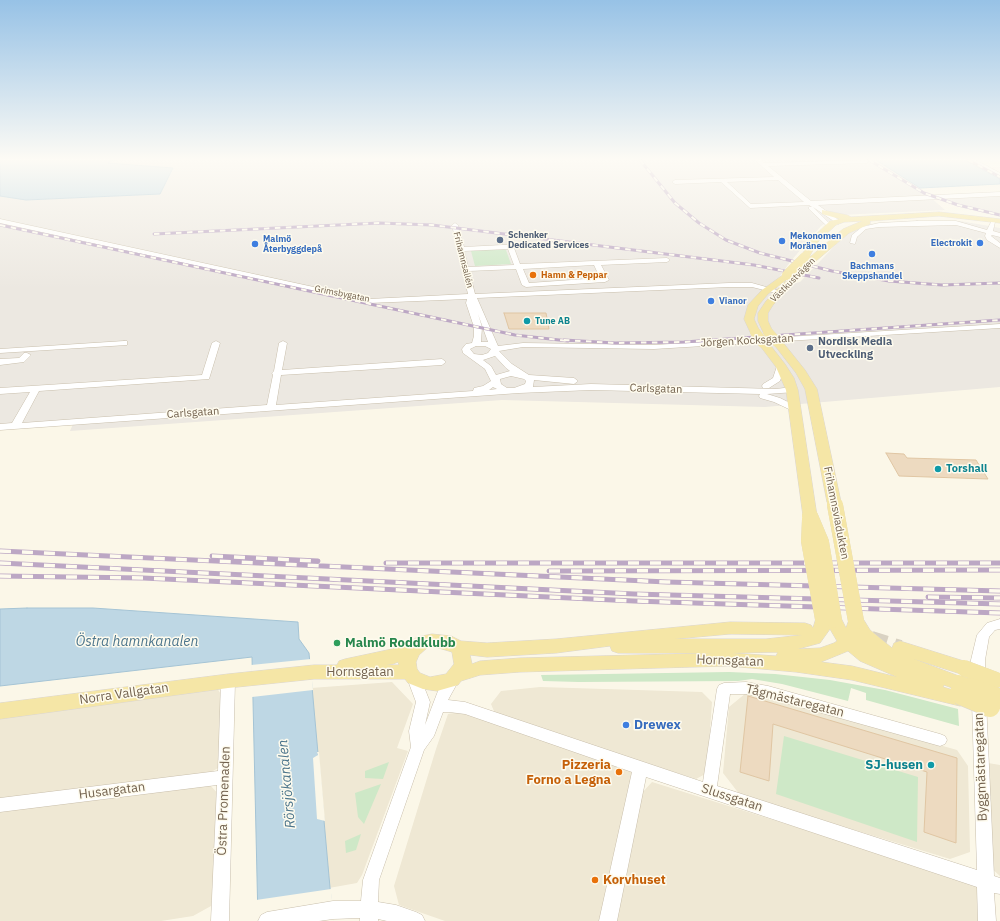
<!DOCTYPE html>
<html>
<head>
<meta charset="utf-8">
<style>
	body { margin:0 }
	canvas { display:block; background:#fbf7e8 }
</style>
</head>
<body>
<canvas width="1000" height="921"></canvas>
<script>
const g = document.querySelector('canvas').getContext('2d');
g.lineJoin = 'round';
function fill(path, color) { g.fillStyle = color; g.fill(path, 'evenodd'); }
const poly = rows => new Path2D(rows.map(r => 'M' + r).join(''));
function trace(path, color, width, dash) { g.strokeStyle = color; g.lineWidth = width; g.lineCap = dash ? 'butt' : 'round'; g.setLineDash(dash || []); g.stroke(path); }
function label(font, color, halo, rows, align = 'center') {
  g.font = font + ' "IBM Plex Sans",sans-serif'; g.lineWidth = 3; g.setLineDash([]); g.textBaseline = 'middle'; g.strokeStyle = halo; g.fillStyle = color; for (const [text, x, y, turn = 0] of rows) {
    g.save(); g.translate(x, y); g.rotate((+turn || 0) * Math.PI / 180); g.textAlign = isNaN(turn) ? turn : align; if (halo) g.strokeText(text, 0, 0); g.fillText(text, 0, 0); g.restore();
  }
}
const residential = poly([
	[392,682,413,704,397,748,408,751,362,875,357,883,329,888,311,688],
	[540,687,702,692,712,702,707,773,696,779,496,716,491,704,501,691],
	[217,688,222,696,218,768,208,774,0,801,0,715],
	[746,693,781,700,957,750,968,766,970,852,950,859,740,795,723,773,729,707],
	[460,712,624,765,632,773,599,921,445,921,399,905,394,886,436,749,448,714],
	[988,763,1000,765,1000,876,990,867],
	[652,782,978,884,985,921,615,921,639,796],
	[210,785,221,797,211,906,193,916,161,921,0,921,0,810]
]);
const industrial = poly([
	[113,160,876,160,920,188,945,210,839,215,821,226,790,262,771,289,800,282,848,232,862,224,960,221,1000,228,1000,387,765,407,502,400,70,431,73,424,0,428,0,196,26,200,160,194,173,169,107,163],
	[1000,194,1000,215,976,210,935,197]
]);
const green = poly([
	[501,248,506,250,511,264,475,266,471,251],
	[729,672,775,674,830,680,885,690,958,709,959,726,866,700,866,693,851,688,848,701,782,684,752,679,738,681,579,682,543,681,541,675],
	[784,736,918,777,917,842,776,794],
	[389,762,383,779,365,778,365,771],
	[381,784,364,824,358,817,355,793],
	[361,834,356,850,346,853,345,841]
]);
const water = poly([
	[0,160,113,160,108,163,173,168,160,194,26,200,0,196,0,160],
	[876,160,965,160,1000,179,1000,184,920,188,876,160],
	[27,608,93,608,298,622,299,639,309,653,333,921,258,921,252,657,0,686,0,609,27,608]
]);
const pier = poly([
	[311,659,313,690,252,697,251,665],
	[317,752,319,752,325,821,317,819,313,758,318,755],
	[331,889,334,921,256,921,256,900]
]);
const building = poly([
	[504,313,546,313,549,329,509,329,504,313],
	[886,453,904,454,907,458,976,460,988,479,899,476,886,453],
	[748,696,957,758,956,843,924,832,927,772,773,724,769,781,740,772,748,696]
]);
const majorTunnel = poly([
	[871,639,900,648]
]);
const minor = poly([
	[755,160,761,160,764,163,869,160,867,163,768,166,811,201,1000,192,1000,196,818,205,840,221,840,223,838,224,813,207,832,226,829,228,809,209,809,207,812,207,809,205,750,208,721,182,675,184,672,182,675,180,774,177,755,160],
	[778,180,804,202,751,204,727,182,778,180],
	[970,160,976,160,1000,173,1000,177,970,160],
	[0,219,369,299,468,294,452,225,455,223,458,225,464,247,560,242,563,244,560,246,514,248,520,264,667,258,670,260,667,262,601,265,609,280,605,282,526,287,522,285,516,269,469,271,475,294,729,283,752,283,784,292,780,294,752,287,729,287,477,298,498,346,523,343,654,345,1000,324,1000,328,654,349,523,347,499,351,512,364,529,375,574,378,578,381,574,384,534,380,533,387,591,384,776,389,792,387,795,388,796,390,795,392,767,394,780,398,798,407,800,409,798,411,795,412,774,402,760,398,759,396,760,394,591,390,519,393,0,430,0,424,12,423,30,392,0,394,0,388,202,375,212,343,216,341,220,343,209,379,39,391,22,423,267,405,273,375,272,373,274,371,279,343,283,341,287,343,282,370,442,359,446,362,442,365,281,375,276,405,473,391,474,388,483,386,491,381,485,369,463,353,462,349,466,344,472,343,474,336,474,327,466,303,467,299,369,303,0,223,0,219],
	[508,249,514,265,468,267,464,251,508,249],
	[594,265,600,278,529,283,523,269,594,265],
	[478,314,488,342,481,342,482,327,478,314],
	[476,346,485,346,491,349,488,353,482,355,474,354,470,349,476,346],
	[495,356,506,368,510,371,496,375,491,366,483,360,495,356],
	[511,376,524,379,526,381,525,384,514,388,507,388,501,384,500,379,511,376],
	[493,387,497,389,489,390,493,387],
	[917,221,956,221,987,230,991,222,995,222,993,231,1000,233,1000,237,992,235,991,236,1000,243,1000,248,987,240,985,236,986,233,956,225,879,227,866,229,857,237,855,244,850,243,852,235,862,227,879,223,917,221],
	[124,341,127,341,127,345,0,353,0,349,124,341],
	[24,353,27,353,31,355,24,362,0,365,0,359,19,358,24,353],
	[781,363,785,366,780,381,769,388,763,388,762,386,763,384,773,378,777,366,781,363],
	[1000,619,1000,629,995,630,989,637,985,660,985,677,983,681,978,682,973,681,971,677,971,660,977,635,987,623,1000,619],
	[414,673,419,674,430,702,425,725,438,691,447,676,452,675,457,676,459,680,448,700,465,702,703,782,717,689,719,685,724,683,746,682,768,686,940,734,945,736,947,740,945,744,940,746,768,698,746,694,730,694,717,786,977,870,972,701,974,697,979,695,984,697,986,701,994,876,1000,878,1000,894,994,893,996,921,978,921,977,887,646,777,617,921,599,921,632,772,465,714,449,712,443,712,434,736,424,750,379,880,378,902,396,905,416,912,422,915,425,921,387,921,378,919,378,921,360,921,360,918,333,919,319,921,258,921,261,915,267,912,333,901,361,901,363,880,411,747,409,731,416,702,407,678,409,674,414,673],
	[228,675,233,677,235,681,229,921,211,921,217,785,0,812,0,798,218,771,221,681,223,677,228,675]
]);
const major = poly([
	[822,210,847,215,851,217,939,212,1000,219,1000,223,939,216,870,221,870,224,849,233,816,261,810,261,810,257,843,229,862,221,844,222,836,225,824,236,817,243,808,259,802,259,801,257,810,240,830,221,840,219,822,214,822,210],
	[787,272,792,275,790,277,768,294,758,306,754,319,760,332,759,334,751,334,744,319,748,305,762,290,787,272],
	[788,281,793,284,773,305,768,313,768,321,773,332,772,334,764,334,758,321,758,313,766,301,785,282,788,281],
	[777,339,781,340,805,370,817,389,841,502,839,505,829,505,827,502,805,389,796,373,772,342,777,339],
	[763,340,767,341,785,364,794,378,798,390,817,516,815,519,805,519,803,516,786,390,776,367,758,343,763,340],
	[823,613,829,615,834,614,840,616,846,628,850,617,856,615,862,617,870,630,892,648,894,643,900,641,970,663,973,668,970,673,964,675,914,659,964,678,967,683,964,688,958,690,944,685,943,687,966,694,969,699,966,704,960,706,852,680,796,672,728,666,520,672,480,675,461,681,458,685,437,691,423,689,408,683,405,679,314,679,228,688,0,719,0,703,228,674,314,665,337,665,339,661,345,659,406,646,417,637,432,634,451,636,461,641,487,643,556,639,730,622,805,623,811,625,813,628,817,615,823,613],
	[830,629,837,641,834,643,820,648,798,649,820,643,830,629],
	[730,634,802,635,766,639,675,639,730,634],
	[432,646,452,652,454,664,446,674,430,677,420,673,417,669,416,662,419,655,428,647,432,646],
	[610,646,612,651,618,653,715,653,520,658,480,661,472,664,470,655,487,657,556,653,610,646],
	[848,651,860,661,897,677,852,666,821,662,848,651],
	[778,652,776,656,732,653,780,652,778,652],
	[398,662,399,665,387,665,393,664,398,662]
]);
const railFar1 = poly([
	[640,160,675,203,699,223,726,240,760,253,832,271,889,281,942,285,1000,283],
	[869,160,924,193,958,205,1000,215],
	[968,160,1000,177],
	[0,225,515,335,568,341],
	[154,234,379,223,432,225,754,265,819,278],
	[564,340,615,343,684,342,1000,320]
]);
const rail = poly([
	[0,551,667,582,1000,591],
	[212,556,318,561],
	[0,563,634,594,1000,604],
	[386,563,1000,563],
	[549,571,1000,570],
	[0,576,143,578,634,601,1000,613],
	[928,597,1000,598]
]);
const majorBridgeFar3 = poly([
	[787,275,805,257],
	[755,332,763,343],
	[768,332,777,342]
]);
const majorBridgeFar2 = poly([
	[834,502,835,506]
]);
const majorBridgeFar1 = poly([
	[835,505,856,621],
	[810,516,821,542,834,620],
	[810,519,809,541,823,619],
	[964,668,996,680],
	[958,683,973,689]
]);
const majorBridge = poly([
	[970,688,1000,699],
	[959,694,990,707]
]);
const markers = [
	[500,240,4,"#5c6f8a"],
	[782,241,4,"#3f7fe0"],
	[980,243,4,"#3f7fe0"],
	[255,244,4,"#3f7fe0"],
	[872,254,4,"#3f7fe0"],
	[533,275,4,"#e8710a"],
	[711,301,4,"#3f7fe0"],
	[527,321,4,"#0f9aa8"],
	[810,348,4,"#5c6f8a"],
	[938,469,4,"#0f9aa8"],
	[337,643,4,"#2e9e5b"],
	[626,725,4,"#3f7fe0"],
	[931,765,4,"#0f9aa8"],
	[619,772,4,"#e8710a"],
	[595,880,4,"#e8710a"]
];
const farServicenames = [
	["Schenker",508,235],
	["Dedicated Services",508,245]
];
const farShopnames = [
	["Mekonomen",790,236],
	["Moränen",790,246],
	["Malmö",263,239],
	["Återbyggdepå",263,249],
	["Electrokit",972,243,"right"],
	["Bachmans",872,266,"center"],
	["Skeppshandel",872,276,"center"],
	["Vianor",719,301]
];
const farStreetnames = [
	["Frihamnsallén",463,260,76],
	["Västkustvägen",793,280,-45],
	["Grimsbygatan",342,294,11]
];
const farFoodnames = [
	["Hamn & Peppar",541,275]
];
const farCulturenames = [
	["Tune AB",535,321]
];
const streetNames = [
	["Jörgen Kocksgatan",747,341,-3],
	["Carlsgatan",656,389,2],
	["Carlsgatan",193,413,-4],
	["Frihamnsviadukten",836,513,79]
];
const serviceNames = [
	["Nordisk Media",818,342],
	["Utveckling",818,355]
];
const cultureNames = [
	["Torshall",946,469]
];
const nearLeisurenames = [
	["Malmö Roddklubb",345,643]
];
const nearStreetnames = [
	["Hornsgatan",730,661,2],
	["Hornsgatan",360,672],
	["Norra Vallgatan",124,694,-8],
	["Tågmästaregatan",795,701,14],
	["Byggmästaregatan",981,767,-92],
	["Husargatan",112,791,-7],
	["Slussgatan",732,798,18],
	["Östra Promenaden",224,801,-88]
];
const nearShopnames = [
	["Drewex",634,725]
];
const nearFoodnames = [
	["Pizzeria",611,765],
	["Forno a Legna",611,780],
	["Korvhuset",603,880,"left"]
];
const nearCulturenames = [
	["SJ-husen",923,765]
];
const nearWaternames = [
	["Östra hamnkanalen",137,642],
	["Rörsjökanalen",287,784,-95]
];
fill(residential, '#efe8d4');
fill(industrial, '#ece8e1');
fill(green, '#cee8c7');
fill(water, '#bed7e4');
trace(water, '#a5c4d5', 1);
fill(pier, '#fbf7e8');
fill(building, '#eddac0');
trace(building, '#e0c6a3', 1);
trace(majorTunnel, '#d9d2c2', 16, [16, 8]);
trace(minor, '#c9bfac', 1);
trace(major, '#dbd6d1', 1);
fill(minor, '#fff');
fill(major, '#f5e6a6');
trace(railFar1, '#bca7c4', 3);
trace(rail, '#bca7c4', 5);
trace(railFar1, '#fefbee', 2, [5.5]);
trace(rail, '#fefbee', 3.5, [11]);
trace(majorBridgeFar3, '#dbd6d1', 10, []);
trace(majorBridgeFar2, '#dbd6d1', 14, []);
trace(majorBridgeFar1, '#dbd6d1', 16, []);
trace(majorBridge, '#dbd6d1', 21, []);
trace(majorBridgeFar3, '#f5e6a6', 10);
trace(majorBridgeFar2, '#f5e6a6', 12);
trace(majorBridgeFar1, '#f5e6a6', 16);
trace(majorBridge, '#f5e6a6', 20);
const sky = g.createLinearGradient(0, 0, 0, 289);
sky.addColorStop(0, '#97c2e6');
sky.addColorStop(0.55, '#fdfbf5');
sky.addColorStop(1, '#fdfbf500');
g.fillStyle = sky;
g.fillRect(0, 0, 1000, 289);
for (const [x, y, r, color] of markers) { const dot = new Path2D(); dot.arc(x, y, r, 0, 2 * Math.PI); g.fillStyle = color; g.fill(dot); trace(dot, '#fefbee', 1.5); }
label('bold 9px', '#4e5e75', '#fefbee', farServicenames, 'left');
label('bold 9px', '#366cbe', '#fefbee', farShopnames, 'left');
label('9px', '#73624e', '#fefbee', farStreetnames);
label('bold 9px', '#c56008', '#fefbee', farFoodnames, 'left');
label('bold 9px', '#0d838f', '#fefbee', farCulturenames, 'left');
label('11px', '#73624e', '#fefbee', streetNames);
label('bold 11px', '#4e5e75', '#fefbee', serviceNames, 'left');
label('bold 11px', '#0d838f', '#fefbee', cultureNames, 'left');
label('bold 13px', '#27864d', '#fefbee', nearLeisurenames, 'left');
label('13px', '#73624e', '#fefbee', nearStreetnames);
label('bold 13px', '#366cbe', '#fefbee', nearShopnames, 'left');
label('bold 13px', '#c56008', '#fefbee', nearFoodnames, 'right');
label('bold 13px', '#0d838f', '#fefbee', nearCulturenames, 'right');
label('italic 14px', '#4c758c', '#fefbee', nearWaternames);
</script>
</body>
</html>
